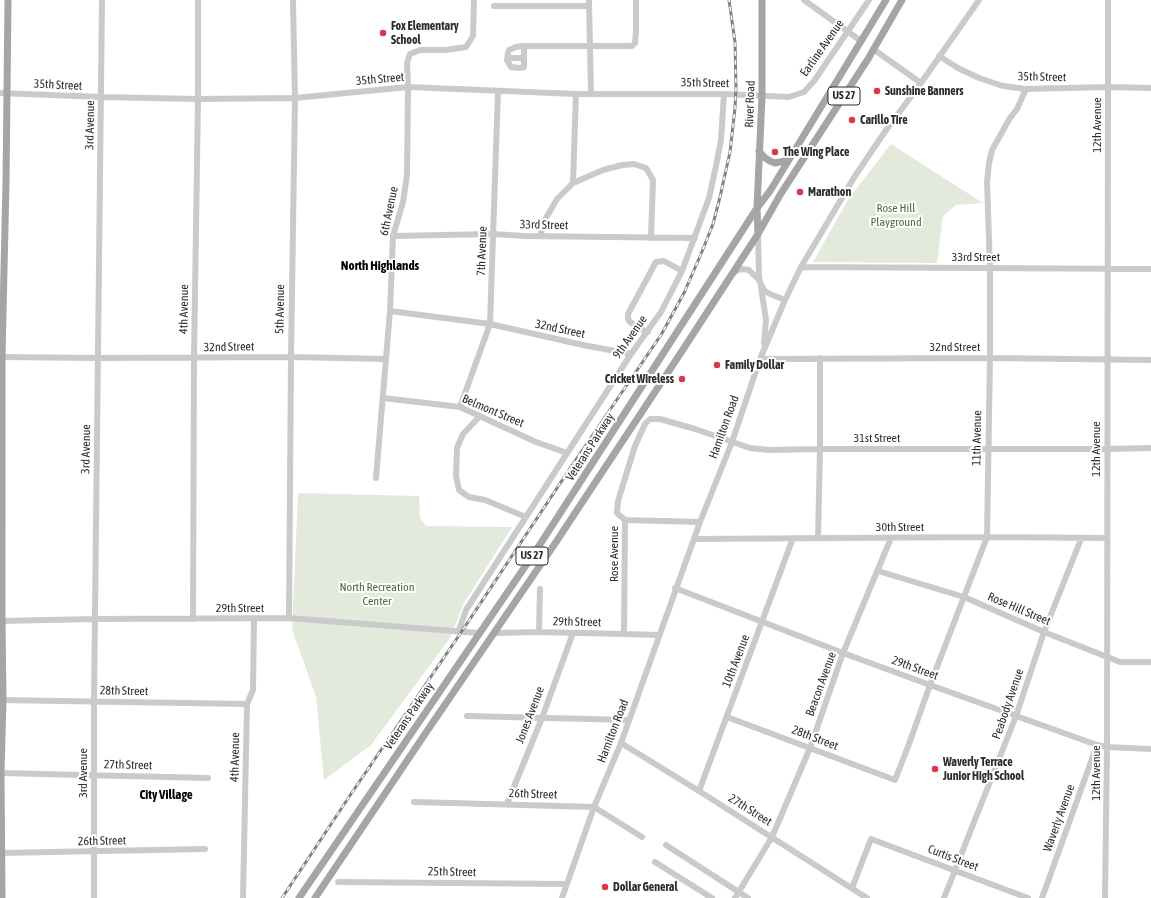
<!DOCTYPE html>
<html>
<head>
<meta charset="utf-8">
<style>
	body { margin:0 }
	canvas { display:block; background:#fff }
</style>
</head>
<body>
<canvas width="1151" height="898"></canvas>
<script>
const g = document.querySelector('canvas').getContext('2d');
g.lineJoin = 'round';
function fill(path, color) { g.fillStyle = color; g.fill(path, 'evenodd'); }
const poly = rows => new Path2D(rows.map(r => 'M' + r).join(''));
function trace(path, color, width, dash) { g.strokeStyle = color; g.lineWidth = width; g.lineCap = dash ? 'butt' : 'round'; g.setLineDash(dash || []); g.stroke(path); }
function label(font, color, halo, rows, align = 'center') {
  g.font = font + ' "Asap Condensed",sans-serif'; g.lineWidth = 4; g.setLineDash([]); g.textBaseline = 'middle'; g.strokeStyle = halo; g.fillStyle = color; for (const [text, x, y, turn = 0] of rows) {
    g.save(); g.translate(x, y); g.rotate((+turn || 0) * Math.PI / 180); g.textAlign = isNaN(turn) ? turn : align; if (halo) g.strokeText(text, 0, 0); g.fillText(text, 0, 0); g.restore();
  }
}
const green = poly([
	[891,144,983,203,956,205,943,216,937,263,813,262,849,198],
	[298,493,419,496,420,518,426,526,512,527,464,603,450,638,371,745,324,780,316,697,302,657,292,630]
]);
const minor = poly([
	[589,0,591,94],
	[804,0,861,41],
	[494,6,589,6],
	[524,46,524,67,520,68,511,67,507,60,508,53,509,50,516,47,522,46,632,46,635,43,636,31,636,0],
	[873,49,921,83],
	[939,56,958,68,979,78,1003,86,1026,89,1108,87,1151,88],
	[508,58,524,58],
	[0,93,101,97,198,99,295,98,408,87,576,94,724,94,789,97,804,92,814,81,869,0],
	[573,183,603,170,622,165,634,164,646,168,653,180,651,238],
	[758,234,759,276,760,283,765,291,770,294,785,300],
	[393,236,493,234,525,236,695,238],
	[540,236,546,218,557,199,573,183,576,94],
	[801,267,1151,269],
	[732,274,738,270,743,269,749,270,759,280],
	[761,287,766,320,764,343],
	[390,311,490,324,583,345,631,354],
	[648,332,639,328,630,322,628,319,628,314,656,262,664,261,682,271],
	[0,357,98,358,291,357,386,359],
	[760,359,990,358,1151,360],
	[383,398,460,407,536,442,567,453],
	[460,407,490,324,498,91],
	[480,416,463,434,457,448,456,476,459,490,469,497,485,500,526,517],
	[376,478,390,311,393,236,403,202,407,175,408,87,407,63,410,54,420,50,446,50,466,47,473,36,474,0],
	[625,520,700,522],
	[818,538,820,449,820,358],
	[694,539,987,537,1107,538],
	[878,571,964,597,1044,632,1120,662,1151,662],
	[675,588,843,653,930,685,1097,745,1107,747,1151,749],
	[289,618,291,357,295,98,293,0],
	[193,619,194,358,198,99,198,0],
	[0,621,95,619,289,618,479,633],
	[459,630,466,610,631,354,661,312,682,271,709,198,716,166,721,140,724,94],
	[539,632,540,589],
	[495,633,539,632,624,634,659,635],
	[624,634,625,520,617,513,618,501,635,446,645,424,650,419,660,419,695,429,750,448,768,450,820,449,1107,449,1151,448],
	[0,700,247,704],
	[467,716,629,720],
	[727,717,895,780,909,744,930,685,987,537,990,358,990,268,987,182,989,163,992,150,1010,118,1017,109,1026,89],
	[621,743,699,791,867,898],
	[0,773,208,778],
	[699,791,793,538],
	[414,802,594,807,642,837],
	[507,804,542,718,573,633],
	[666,845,748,898],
	[0,853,205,849],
	[655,862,712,898],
	[338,882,566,884],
	[852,888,871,839,1028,898],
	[94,898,94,701,102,0],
	[243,898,247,704,253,690,254,618],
	[562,898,594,807,621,743,700,522,732,442,760,359,785,300,801,267,855,176,884,133,921,83,979,0],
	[735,898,772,837,810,748,843,653,891,538],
	[944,898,1016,716,1044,632,1081,539],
	[1042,898,1097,745],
	[1105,898,1107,747,1108,87,1108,0]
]);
const major = poly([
	[759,151,764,157,770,161,775,163,785,161,789,157],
	[758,234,757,208,762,96,762,0],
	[2,898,1,773,3,700,2,621,2,357,6,183,8,0],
	[299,898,537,549,757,208,770,191,886,0],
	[315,898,425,734,556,542,682,351,758,234,780,195,868,59,902,0]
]);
const rail = poly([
	[282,898,351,794,462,631,575,461,661,335,684,293,701,254,713,224,720,197,730,152,735,108,736,88,735,42,729,0]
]);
const markers = [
	[383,33,4,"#df344c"],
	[877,91,4,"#df344c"],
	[852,120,4,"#df344c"],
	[775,152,4,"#df344c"],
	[800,192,4,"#df344c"],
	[717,365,4,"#df344c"],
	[682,379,4,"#df344c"],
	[935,769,4,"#df344c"],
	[605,887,4,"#df344c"]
];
const shields = [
	[844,96,32],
	[532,556,32]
];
const shieldNames = [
	["US 27",844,96],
	["US 27",532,556]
];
const poiNames = [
	["Fox Elementary",391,26],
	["School",391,40],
	["Sunshine Banners",885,91],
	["Carillo Tire",860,120],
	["The Wing Place",783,152],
	["Marathon",808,192],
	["Family Dollar",725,365],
	["Cricket Wireless",674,379,"right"],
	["Waverly Terrace",943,762],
	["Junior High School",943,776],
	["Dollar General",613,887]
];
const streetNames = [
	["Earline Avenue",822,48,-55],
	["35th Street",1042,77,1],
	["35th Street",380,79,-5],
	["35th Street",705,83,1],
	["35th Street",58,85,3],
	["River Road",750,104,-88],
	["3rd Avenue",90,125,-89],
	["12th Avenue",1097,125,-90],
	["6th Avenue",389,211,-78],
	["33rd Street",544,225,1],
	["7th Avenue",482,251,-88],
	["33rd Street",976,257],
	["4th Avenue",184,309,-89],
	["5th Avenue",280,309,-89],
	["32nd Street",560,329,12],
	["9th Avenue",630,337,-55],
	["32nd Street",229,347,-1],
	["32nd Street",955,347],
	["Belmont Street",493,411,23],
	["Hamilton Road",724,427,-70],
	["31st Street",877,438],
	["11th Avenue",977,438,-89],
	["Veterans Parkway",590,447,-57],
	["3rd Avenue",86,449,-89],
	["12th Avenue",1096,449,-90],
	["30th Street",900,527],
	["Rose Avenue",614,554,-90],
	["29th Street",240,608],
	["Rose Hill Street",1019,609,23],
	["29th Street",577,622,1],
	["10th Avenue",736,661,-69],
	["29th Street",915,668,20],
	["Beacon Avenue",821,684,-70],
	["28th Street",124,691,1],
	["Peabody Avenue",1008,704,-71],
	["Jones Avenue",530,715,-69],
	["Veterans Parkway",409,716,-56],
	["Hamilton Road",613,731,-69],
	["28th Street",815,738,21],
	["4th Avenue",235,757,-89],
	["27th Street",128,765,1],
	["3rd Avenue",83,773,-90],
	["12th Avenue",1096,773,-90],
	["26th Street",533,794,2],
	["27th Street",750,810,32],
	["Waverly Avenue",1059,818,-70],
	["26th Street",102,841,-1],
	["Curtis Street",953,858,21],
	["25th Street",452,872,1]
];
const parkNames = [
	["Rose Hill",896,208],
	["Playground",896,222],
	["North Recreation",377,587],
	["Center",377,601]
];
const neighbourhoodNames = [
	["North Highlands",380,266],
	["City Village",166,795]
];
fill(green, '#e4eadb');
trace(minor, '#cacaca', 6);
trace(major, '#a5a5a5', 7);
trace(rail, '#828282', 3);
trace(rail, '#fff', 1.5, [4.5]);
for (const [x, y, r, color] of markers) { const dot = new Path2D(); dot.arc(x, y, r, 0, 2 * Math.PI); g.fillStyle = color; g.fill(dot); trace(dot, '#fff', 1.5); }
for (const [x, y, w] of shields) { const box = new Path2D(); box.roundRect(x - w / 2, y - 9, w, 18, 3); g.fillStyle = '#fff'; g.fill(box); trace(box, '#2d2d2d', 1); }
label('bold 11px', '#2d2d2d', null, shieldNames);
label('bold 12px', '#2d2d2d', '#fff', poiNames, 'left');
label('12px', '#2d2d2d', '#fff', streetNames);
label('12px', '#53673c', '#fff', parkNames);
label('bold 13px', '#000', '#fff', neighbourhoodNames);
</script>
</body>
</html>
